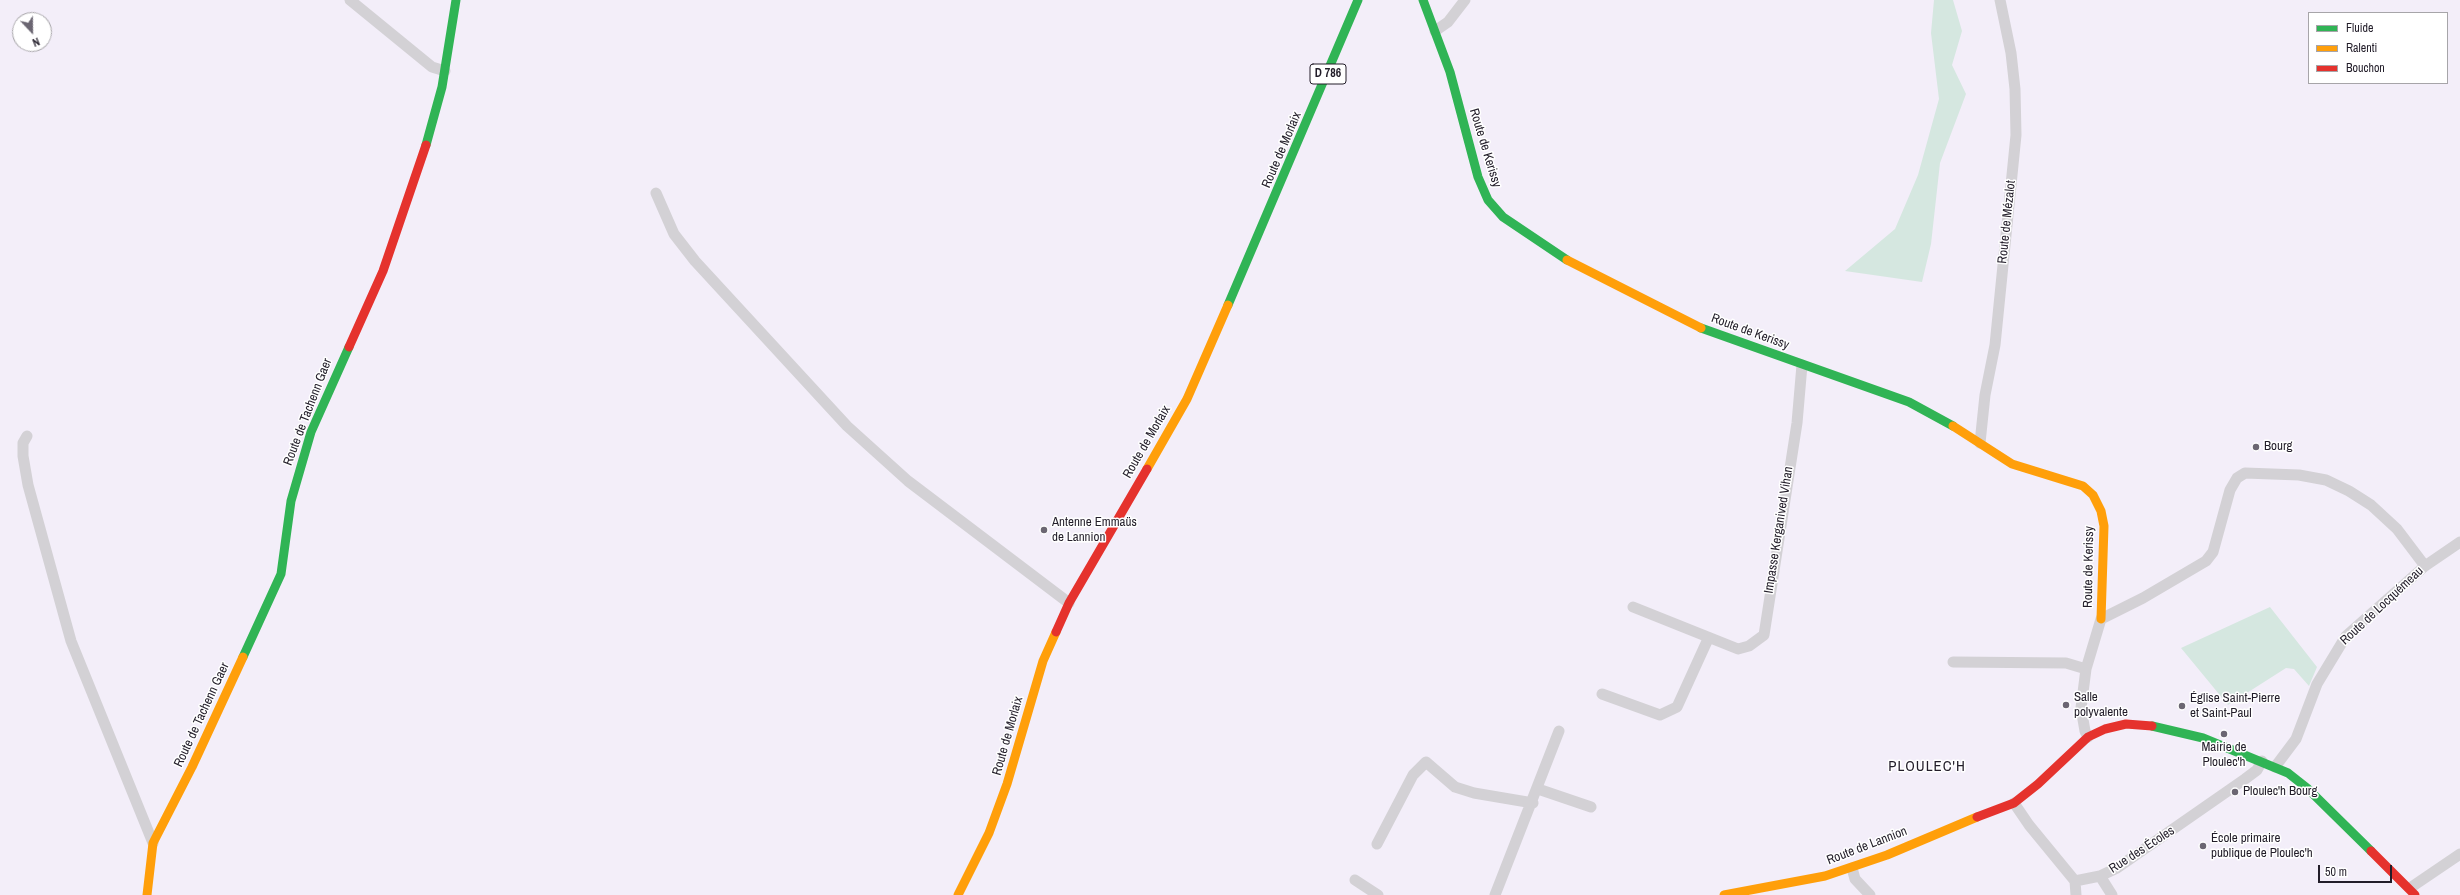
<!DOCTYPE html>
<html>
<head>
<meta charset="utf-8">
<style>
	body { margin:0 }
	#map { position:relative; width:2460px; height:895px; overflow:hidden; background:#f3eef9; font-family:"Archivo Narrow",sans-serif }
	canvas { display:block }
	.legend { position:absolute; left:2308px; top:12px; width:140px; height:72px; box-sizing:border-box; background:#fff; border:1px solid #a7a5a9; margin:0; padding:5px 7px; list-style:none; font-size:12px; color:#221d29 }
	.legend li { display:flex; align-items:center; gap:8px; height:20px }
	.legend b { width:20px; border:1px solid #a7a5a9 }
	.north { position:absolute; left:12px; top:12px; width:40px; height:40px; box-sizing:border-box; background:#fff; border:1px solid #a7a5a9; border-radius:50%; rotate:158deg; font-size:11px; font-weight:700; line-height:16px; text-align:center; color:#221d29 }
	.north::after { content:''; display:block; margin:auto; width:14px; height:18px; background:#6b6672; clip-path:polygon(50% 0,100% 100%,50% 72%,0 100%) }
	.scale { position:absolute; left:2318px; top:865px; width:74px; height:18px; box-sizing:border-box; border:2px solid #221d29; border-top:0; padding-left:5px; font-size:12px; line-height:14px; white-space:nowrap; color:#221d29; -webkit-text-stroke:3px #fff; paint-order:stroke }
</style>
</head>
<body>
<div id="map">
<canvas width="2460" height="895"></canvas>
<ul class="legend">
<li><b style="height:5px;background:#30b455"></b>Fluide</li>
<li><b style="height:5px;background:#ff9f0a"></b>Ralenti</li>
<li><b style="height:5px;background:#e5322d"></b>Bouchon</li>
</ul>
<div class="north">N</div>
<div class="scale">50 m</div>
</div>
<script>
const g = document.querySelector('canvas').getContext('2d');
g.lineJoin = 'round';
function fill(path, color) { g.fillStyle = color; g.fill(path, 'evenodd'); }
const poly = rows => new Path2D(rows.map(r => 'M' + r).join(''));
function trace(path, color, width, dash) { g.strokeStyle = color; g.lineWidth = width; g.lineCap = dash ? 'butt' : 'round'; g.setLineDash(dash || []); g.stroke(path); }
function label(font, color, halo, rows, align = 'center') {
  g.font = font + ' "Archivo Narrow",sans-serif'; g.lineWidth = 3; g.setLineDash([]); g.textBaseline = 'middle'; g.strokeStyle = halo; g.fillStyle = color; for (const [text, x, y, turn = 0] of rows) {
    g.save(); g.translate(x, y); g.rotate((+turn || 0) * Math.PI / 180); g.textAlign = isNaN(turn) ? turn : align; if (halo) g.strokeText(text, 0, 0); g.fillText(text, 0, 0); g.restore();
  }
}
const green = poly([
	[1934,0,1953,0,1962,31,1952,65,1966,94,1940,163,1931,244,1922,282,1845,271,1895,229,1918,175,1939,99,1931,33],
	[2270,607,2317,667,2309,686,2294,669,2286,668,2228,705,2181,648]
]);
const street = poly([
	[350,0,432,67,445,71],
	[1435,31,1448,22,1465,0],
	[656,193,674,234,695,261,847,426,908,481,1069,603],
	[27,436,23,443,23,456,28,485,71,641,153,843],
	[1980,443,1985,395,1995,345,2016,135,2015,89,2011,53,2000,0],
	[1633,607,1738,649,1749,646,1764,635,1797,423,1802,365],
	[1953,662,2066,663,2086,669],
	[1602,694,1660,715,1677,707,1708,639],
	[2088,737,2085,731,2081,708,2086,669,2101,619,2143,598,2206,561,2213,552,2230,490,2237,478,2245,473,2299,475,2326,480,2349,491,2371,505,2397,529,2425,566],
	[2275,767,2296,739,2317,684,2346,636,2425,566,2460,542],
	[1538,789,1591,807],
	[2014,803,2029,825,2075,881],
	[1377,844,1413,775,1426,762,1455,787,1474,793,1533,803],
	[1852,868,1855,879,1870,895],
	[2100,876,2112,895],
	[1355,880,1378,895],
	[2075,881,2100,876,2117,868,2245,779,2257,770,2262,761],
	[2075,881,2076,895],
	[2410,888,2460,854],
	[1495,895,1559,731]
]);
const fast = poly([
	[1423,0,1450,72,1478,177,1488,200,1503,217,1567,260],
	[426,145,442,87,456,0],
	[1228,305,1358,0],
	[1701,328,1909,402,1953,426],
	[243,657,281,574,291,501,311,432,349,347],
	[2152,726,2203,738,2288,773,2307,788,2371,851]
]);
const slow = poly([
	[1567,260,1701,328],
	[1953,426,2012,464,2083,486,2093,495,2101,511,2104,526,2101,619],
	[1147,469,1187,399,1228,305],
	[147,895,153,843,192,767,243,657],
	[958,895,989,833,1007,784,1043,661,1056,632],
	[1724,895,1825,876,1887,855,1977,817]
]);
const jam = poly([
	[349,347,383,271,426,145],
	[1056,632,1069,603,1147,469],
	[1977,817,2014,803,2038,784,2088,737,2105,729,2126,724,2152,726],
	[2371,851,2415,895]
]);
const markers = [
	[2256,447,4,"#6b6672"],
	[1044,530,4,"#6b6672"],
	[2066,705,4,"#6b6672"],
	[2182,706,4,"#6b6672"],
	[2224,734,4,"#6b6672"],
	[2235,792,4,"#6b6672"],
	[2203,846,4,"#6b6672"]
];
const shields = [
	[1328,74,36]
];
const shieldNames = [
	["D 786",1328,74]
];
const streetNames = [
	["Route de Kerissy",1485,148,73],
	["Route de Morlaix",1282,150,-67],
	["Route de Mézalot",2007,222,-84],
	["Route de Kerissy",1750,332,20],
	["Route de Tachenn Gaer",308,412,-69],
	["Route de Morlaix",1147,442,-60],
	["Impasse Kerganived Vihan",1779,530,-81],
	["Route de Kerissy",2089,567,-89],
	["Route de Locquémeau",2382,606,-43],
	["Route de Tachenn Gaer",202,715,-65],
	["Route de Morlaix",1008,736,-74],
	["Route de Lannion",1867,846,-21],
	["Rue des Écoles",2142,850,-33]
];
const poiNames = [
	["Bourg",2264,447],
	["Antenne Emmaüs",1052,523],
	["de Lannion",1052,538],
	["Salle",2074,698],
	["polyvalente",2074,713],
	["Église Saint-Pierre",2190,699],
	["et Saint-Paul",2190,714],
	["Mairie de",2224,748,"center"],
	["Ploulec'h",2224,763,"center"],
	["Ploulec'h Bourg",2243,792],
	["École primaire",2211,839],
	["publique de Ploulec'h",2211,854]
];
const quarterNames = [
	["PLOULEC'H",1927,767]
];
fill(green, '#d5e7e0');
trace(street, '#d3d1d5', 11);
trace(fast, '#30b455', 9);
trace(slow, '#ff9f0a', 9);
trace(jam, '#e5322d', 9);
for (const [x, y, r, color] of markers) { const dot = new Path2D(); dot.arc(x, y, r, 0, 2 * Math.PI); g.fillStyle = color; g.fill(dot); trace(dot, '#fff', 1.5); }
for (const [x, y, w] of shields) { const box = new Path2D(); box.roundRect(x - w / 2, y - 10, w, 20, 3); g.fillStyle = '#fff'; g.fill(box); trace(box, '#221d29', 1); }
label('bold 12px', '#221d29', null, shieldNames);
label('13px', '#221d29', '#fff', streetNames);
label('13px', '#221d29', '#fff', poiNames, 'left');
g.letterSpacing = '1px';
label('15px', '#221d29', '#fff', quarterNames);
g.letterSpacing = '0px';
</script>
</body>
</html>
